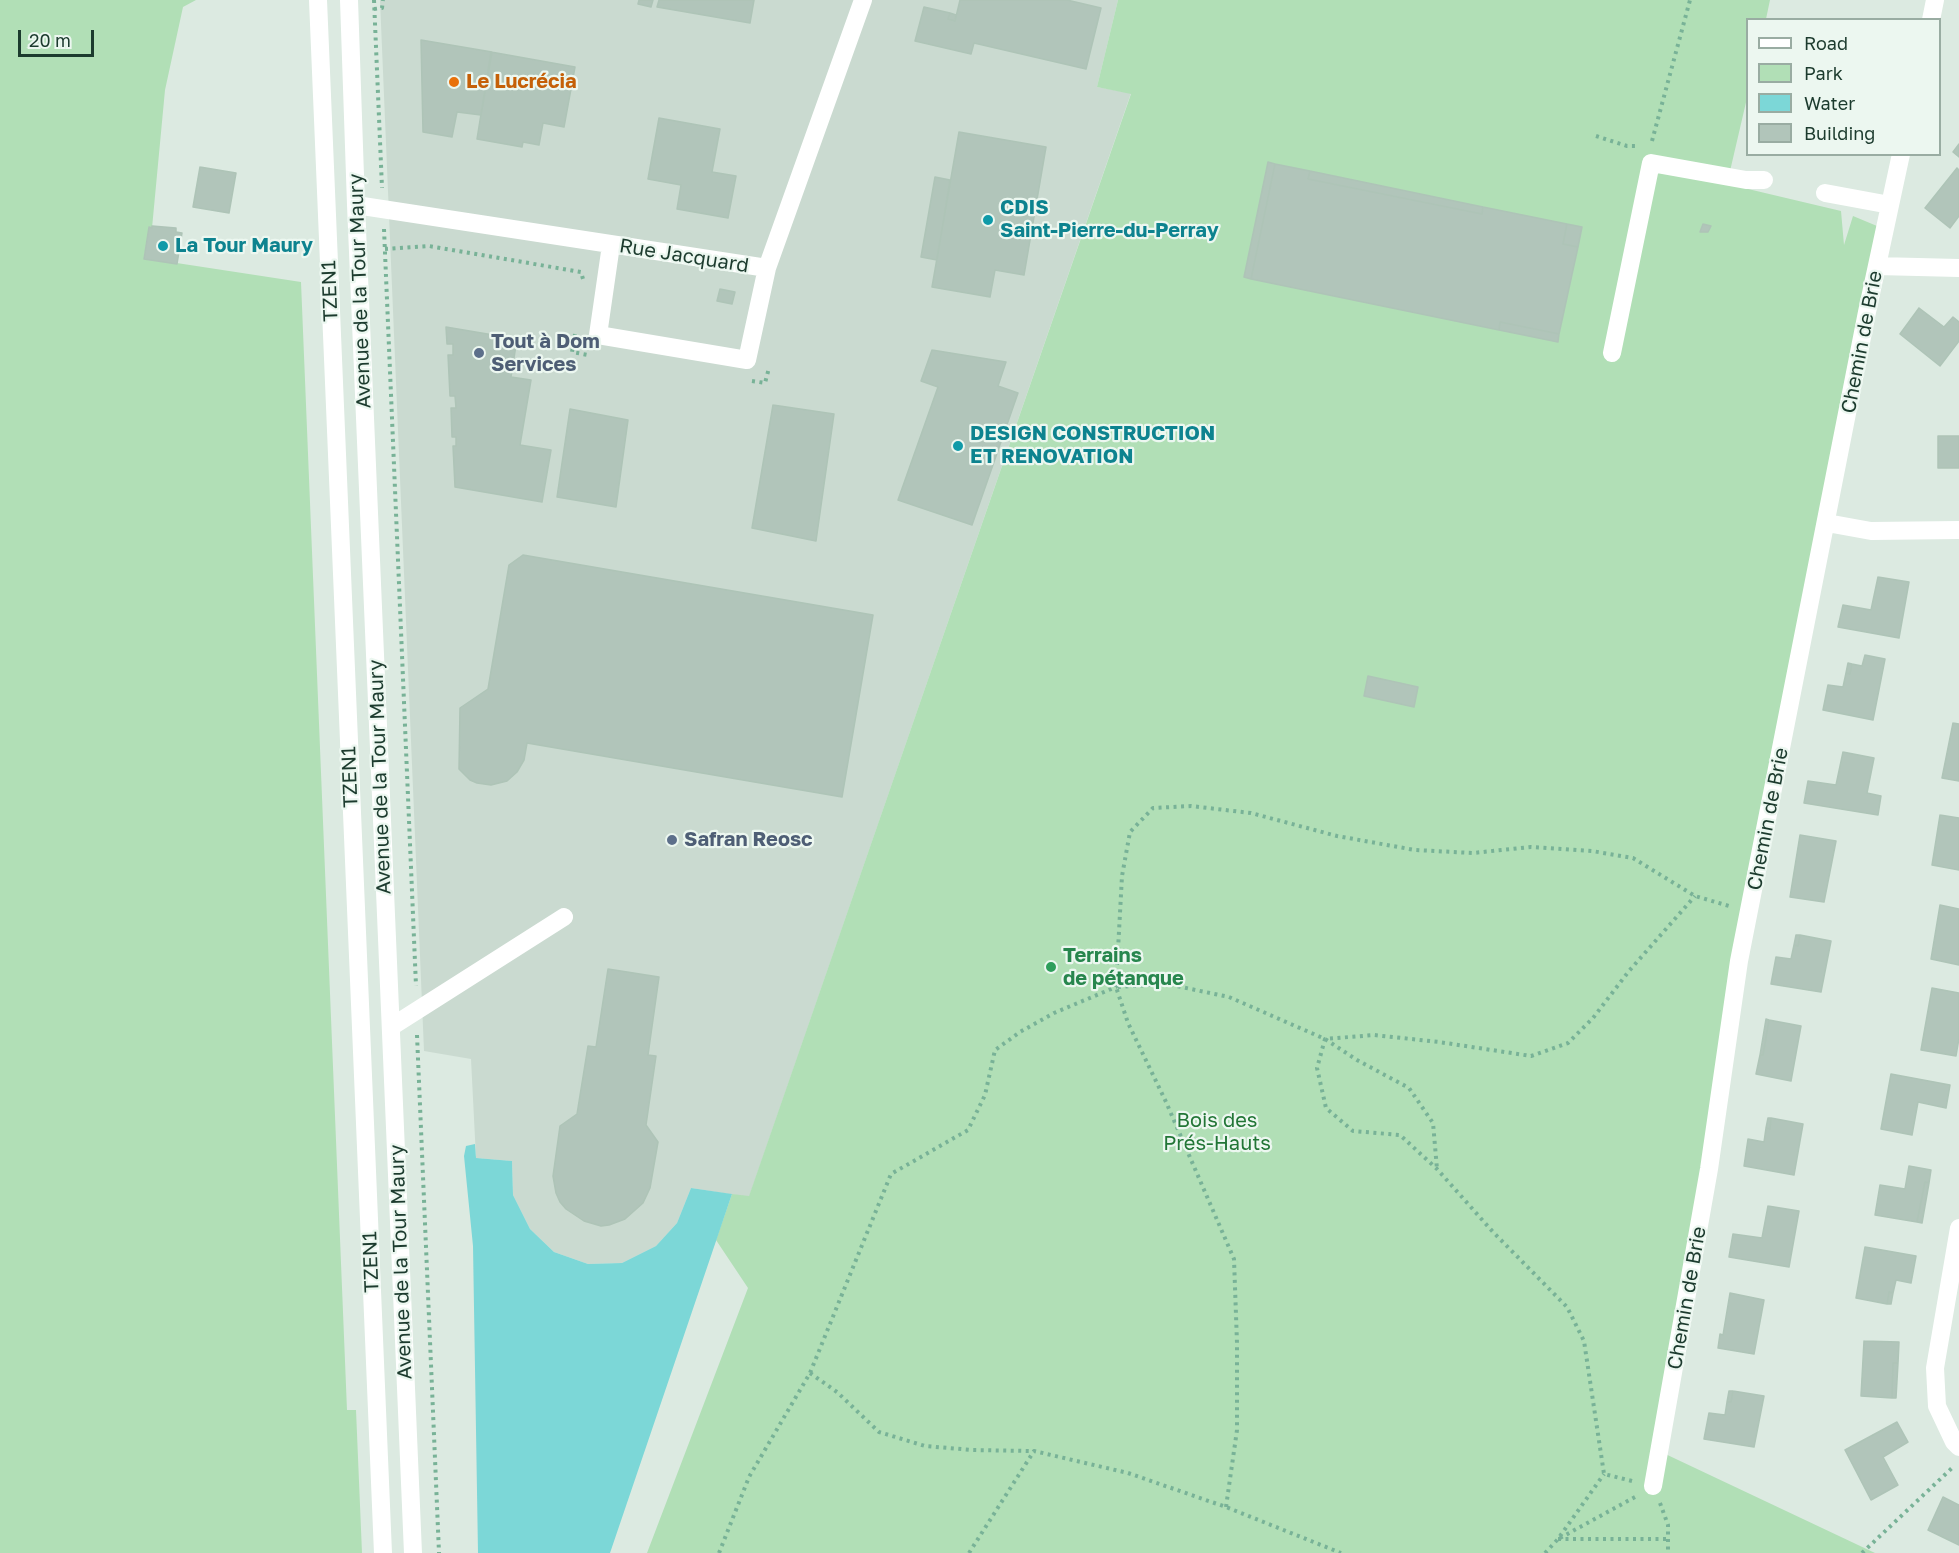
<!DOCTYPE html>
<html>
<head>
<meta charset="utf-8">
<style>
	body { margin:0 }
	#map { position:relative; width:1959px; height:1553px; overflow:hidden; background:#dceae1; font-family:"Golos Text",sans-serif }
	canvas { display:block }
	.legend { position:absolute; left:1746px; top:18px; width:195px; height:138px; box-sizing:border-box; background:#ecf7f0; border:2px solid #99aca2; margin:0; padding:8px 10px; list-style:none; font-size:18px; color:#1c3b2e }
	.legend li { display:flex; align-items:center; gap:12px; height:30px }
	.legend b { width:30px; border:2px solid #99aca2 }
	.scale { position:absolute; left:18px; top:30px; width:76px; height:27px; box-sizing:border-box; border:3px solid #1c3b2e; border-top:0; padding-left:8px; font-size:18px; line-height:21px; white-space:nowrap; color:#1c3b2e; -webkit-text-stroke:4px #ecf7f0; paint-order:stroke }
</style>
</head>
<body>
<div id="map">
<canvas width="1959" height="1553"></canvas>
<ul class="legend">
<li><b style="height:8px;background:#fff"></b>Road</li>
<li><b style="height:16px;background:#b1dfb6"></b>Park</li>
<li><b style="height:16px;background:#7cd7d7"></b>Water</li>
<li><b style="height:16px;background:#b1c5ba"></b>Building</li>
</ul>
<div class="scale">20 m</div>
</div>
<script>
const g = document.querySelector('canvas').getContext('2d');
g.lineJoin = 'round';
function fill(path, color) { g.fillStyle = color; g.fill(path, 'evenodd'); }
const poly = rows => new Path2D(rows.map(r => 'M' + r).join(''));
function trace(path, color, width, dash) { g.strokeStyle = color; g.lineWidth = width; g.lineCap = dash ? 'butt' : 'round'; g.setLineDash(dash || []); g.stroke(path); }
function label(font, color, halo, rows, align = 'center') {
  g.font = font + ' "Golos Text",sans-serif'; g.lineWidth = 4.5; g.setLineDash([]); g.textBaseline = 'middle'; g.strokeStyle = halo; g.fillStyle = color; for (const [text, x, y, turn = 0] of rows) {
    g.save(); g.translate(x, y); g.rotate((+turn || 0) * Math.PI / 180); g.textAlign = isNaN(turn) ? turn : align; if (halo) g.strokeText(text, 0, 0); g.fillText(text, 0, 0); g.restore();
  }
}
const built = poly([
	[380,0,1118,0,1097,87,1131,93,749,1197,691,1188,677,1223,656,1246,622,1263,588,1264,554,1252,530,1229,513,1195,512,1161,476,1158,471,1059,424,1051]
]);
const green = poly([
	[0,0,196,0,183,7,165,90,152,228,149,228,144,258,301,282,347,1410,356,1410,362,1553,0,1553],
	[1118,0,1770,0,1766,19,1748,20,1747,98,1727,184,1841,211,1844,245,1853,216,1877,226,1659,1451,1875,1553,647,1553,748,1288,716,1240,732,1194,749,1196,1131,94,1097,87]
]);
const water = poly([
	[475,1144,476,1158,512,1161,513,1195,530,1229,554,1252,588,1264,622,1263,656,1246,677,1223,691,1188,732,1194,610,1553,478,1553,473,1246,464,1156,466,1146]
]);
const building = poly([
	[639,0,653,0,651,7,638,4,639,0],
	[659,0,754,0,750,23,657,7,659,0],
	[960,0,1067,0,1101,8,1086,69,974,43,971,54,915,41,924,7,950,13,948,19,955,21,960,0],
	[950,13,956,15,955,21,948,19,950,13],
	[421,40,492,52,481,115,457,112,452,137,423,132,421,40],
	[491,52,575,67,564,127,543,123,539,145,523,142,522,147,477,139,491,52],
	[659,118,720,129,712,172,736,176,728,218,677,209,681,185,648,179,659,118],
	[959,132,1046,147,1024,275,995,270,990,297,932,287,959,132],
	[1959,144,1959,157,1953,152,1959,144],
	[1268,162,1275,164,1251,279,1244,277,1268,162],
	[1275,164,1310,171,1308,179,1482,214,1483,207,1567,224,1563,244,1578,247,1559,334,1500,322,1499,330,1251,279,1275,164],
	[200,167,236,173,229,213,193,207,200,167],
	[1957,168,1959,170,1959,216,1950,228,1925,208,1957,168],
	[1310,171,1483,207,1482,214,1308,179,1310,171],
	[935,177,950,180,937,260,921,257,935,177],
	[1567,224,1582,227,1578,247,1563,244,1567,224],
	[1703,224,1711,226,1708,232,1700,232,1703,224],
	[152,226,176,228,176,232,182,233,177,264,144,259,149,227,152,228,152,226],
	[720,289,735,292,732,304,717,301,720,289],
	[1919,308,1944,327,1953,317,1959,322,1959,341,1940,366,1900,334,1919,308],
	[1500,322,1559,334,1558,342,1499,330,1500,322],
	[446,327,517,339,511,377,531,380,520,445,551,450,542,502,455,487,453,446,456,446,456,437,452,437,451,408,456,408,455,396,450,396,448,355,453,355,453,344,447,344,446,327],
	[932,350,1006,362,998,386,1018,393,972,525,898,500,938,387,921,381,932,350],
	[773,405,834,414,816,541,752,528,773,405],
	[570,409,628,420,616,507,557,497,570,409],
	[1938,436,1959,436,1959,468,1938,468,1938,436],
	[523,555,873,615,842,797,527,743,524,760,517,772,507,781,491,785,477,783,470,780,459,769,460,708,488,689,509,565,523,555],
	[1878,577,1909,582,1899,638,1838,627,1843,605,1871,610,1878,577],
	[1865,655,1885,659,1873,720,1823,710,1828,685,1843,687,1846,673,1850,674,1852,664,1862,666,1865,655],
	[1848,663,1852,664,1850,674,1846,673,1848,663],
	[1368,676,1418,687,1414,707,1364,696,1368,676],
	[1953,723,1959,724,1959,781,1942,778,1953,723],
	[1843,752,1874,758,1867,793,1881,796,1878,815,1804,803,1808,781,1836,785,1843,752],
	[1940,815,1959,818,1959,870,1932,865,1940,815],
	[1800,835,1836,841,1824,902,1790,897,1800,835],
	[1940,905,1959,909,1959,965,1931,959,1940,905],
	[1796,935,1800,935,1798,946,1794,945,1796,935],
	[1800,935,1831,941,1821,992,1771,984,1776,957,1791,959,1794,945,1798,946,1800,935],
	[608,969,659,977,648,1055,656,1056,646,1125,658,1142,650,1188,643,1203,625,1219,609,1225,601,1226,584,1221,566,1209,560,1202,556,1193,553,1176,560,1126,577,1114,588,1046,596,1047,608,969],
	[1932,988,1959,993,1959,1038,1956,1056,1921,1050,1932,988],
	[1766,1019,1769,1020,1763,1055,1760,1055,1766,1019],
	[1769,1020,1801,1026,1791,1081,1756,1074,1760,1055,1763,1055,1769,1020],
	[1891,1074,1950,1085,1946,1108,1918,1102,1912,1135,1881,1129,1891,1074],
	[1768,1118,1771,1118,1770,1129,1766,1128,1768,1118],
	[1771,1118,1803,1124,1794,1175,1744,1166,1748,1139,1764,1142,1766,1128,1770,1129,1771,1118],
	[1909,1166,1931,1170,1929,1183,1925,1182,1917,1222,1875,1215,1880,1185,1905,1189,1909,1166],
	[1925,1182,1929,1183,1922,1223,1917,1222,1925,1182],
	[1768,1206,1799,1211,1789,1267,1729,1257,1733,1234,1762,1238,1768,1206],
	[1865,1247,1916,1256,1911,1283,1896,1280,1893,1293,1889,1292,1887,1304,1856,1298,1865,1247],
	[1889,1292,1893,1293,1891,1304,1887,1304,1889,1292],
	[1730,1293,1764,1300,1754,1354,1718,1348,1720,1334,1723,1335,1730,1293],
	[1864,1341,1899,1342,1898,1363,1893,1363,1892,1398,1861,1396,1864,1341],
	[1893,1363,1898,1363,1896,1398,1892,1398,1893,1363],
	[1729,1391,1733,1391,1731,1402,1727,1402,1729,1391],
	[1733,1391,1764,1396,1754,1447,1704,1439,1709,1413,1725,1415,1727,1402,1731,1402,1733,1391],
	[1897,1422,1908,1442,1883,1457,1898,1485,1871,1500,1845,1450,1897,1422],
	[1943,1497,1959,1505,1959,1545,1928,1530,1943,1497]
]);
const path = poly([
	[374,0,382,188],
	[374,9,382,8,383,0],
	[1596,136,1627,146,1638,146],
	[1652,141,1690,0],
	[384,229,416,986],
	[385,249,429,246,581,272,583,279],
	[575,334,572,352,588,355],
	[752,381,765,383,769,368],
	[417,1035,439,1553],
	[810,1373,837,1392,879,1432,925,1446,973,1450,1033,1451],
	[1632,1481,1604,1474,1584,1341,1567,1307,1493,1232,1437,1169,1400,1135,1353,1131,1326,1108,1317,1068,1325,1039,1374,1035,1439,1042,1531,1056,1568,1043,1593,1018,1629,971,1695,896],
	[1660,1503,1668,1525,1668,1553],
	[1226,1507,1237,1430,1237,1343,1234,1259,1166,1102,1128,1023,1116,987,1167,984,1229,997,1325,1039,1357,1060,1409,1088,1433,1123,1437,1169],
	[1560,1538,1635,1497],
	[1558,1539,1668,1539],
	[719,1553,749,1477,810,1373,891,1174,968,1130,985,1095,995,1050,1020,1032,1054,1013,1116,987,1122,876,1130,832,1153,808,1191,806,1251,813,1337,836,1415,850,1473,853,1531,847,1592,851,1633,858,1695,896,1729,906],
	[969,1553,1034,1451,1128,1473,1226,1507,1341,1553],
	[1545,1553,1558,1539,1604,1474],
	[1862,1553,1952,1468]
]);
const minor = poly([
	[318,0,383,1553],
	[349,0,356,205,413,1553],
	[1931,20,1935,0],
	[1825,193,1890,205],
	[356,205,767,268,863,0],
	[611,245,598,335,747,360,767,268],
	[1877,266,1959,268],
	[1612,353,1651,163,1746,180,1764,180],
	[1827,523,1871,531,1959,530],
	[391,1027,564,917],
	[1959,1228,1935,1368,1937,1406,1954,1442,1959,1447],
	[1653,1486,1709,1169,1739,961,1867,312,1901,154]
]);
const markers = [
	[454,82,6,"#e8710a"],
	[988,220,6,"#0f9aa8"],
	[163,246,6,"#0f9aa8"],
	[479,353,6,"#5c6f8a"],
	[958,446,6,"#0f9aa8"],
	[672,840,6,"#5c6f8a"],
	[1051,967,6,"#2e9e5b"]
];
const foodNames = [
	["Le Lucrécia",466,82]
];
const cultureNames = [
	["CDIS",1000,208],
	["Saint-Pierre-du-Perray",1000,231],
	["La Tour Maury",175,246],
	["DESIGN CONSTRUCTION",970,434],
	["ET RENOVATION",970,457]
];
const streetNames = [
	["Rue Jacquard",684,256,9],
	["TZEN1",330,291,-92],
	["Avenue de la Tour Maury",360,291,-92],
	["Chemin de Brie",1862,342,-79],
	["TZEN1",350,777,-92],
	["Avenue de la Tour Maury",380,777,-92],
	["Chemin de Brie",1768,819,-79],
	["TZEN1",371,1262,-92],
	["Avenue de la Tour Maury",401,1262,-92],
	["Chemin de Brie",1687,1298,-80]
];
const serviceNames = [
	["Tout à Dom",491,342],
	["Services",491,365],
	["Safran Reosc",684,840]
];
const leisureNames = [
	["Terrains",1063,956],
	["de pétanque",1063,979]
];
const parkNames = [
	["Bois des",1217,1121],
	["Prés-Hauts",1217,1144]
];
fill(built, '#cadad0');
fill(green, '#b1dfb6');
fill(water, '#7cd7d7');
fill(building, '#b1c5ba');
trace(building, '#aec4b7', 1.5);
trace(path, '#78b297', 4, [3, 4.5]);
trace(minor, '#fff', 18);
for (const [x, y, r, color] of markers) { const dot = new Path2D(); dot.arc(x, y, r, 0, 2 * Math.PI); g.fillStyle = color; g.fill(dot); trace(dot, '#ecf7f0', 2); }
label('bold 20px', '#c56008', '#ecf7f0', foodNames, 'left');
label('bold 20px', '#0d838f', '#ecf7f0', cultureNames, 'left');
label('20px', '#1c3b2e', '#ecf7f0', streetNames);
label('bold 20px', '#4e5e75', '#ecf7f0', serviceNames, 'left');
label('bold 20px', '#27864d', '#ecf7f0', leisureNames, 'left');
label('20px', '#227636', '#ecf7f0', parkNames);
</script>
</body>
</html>
